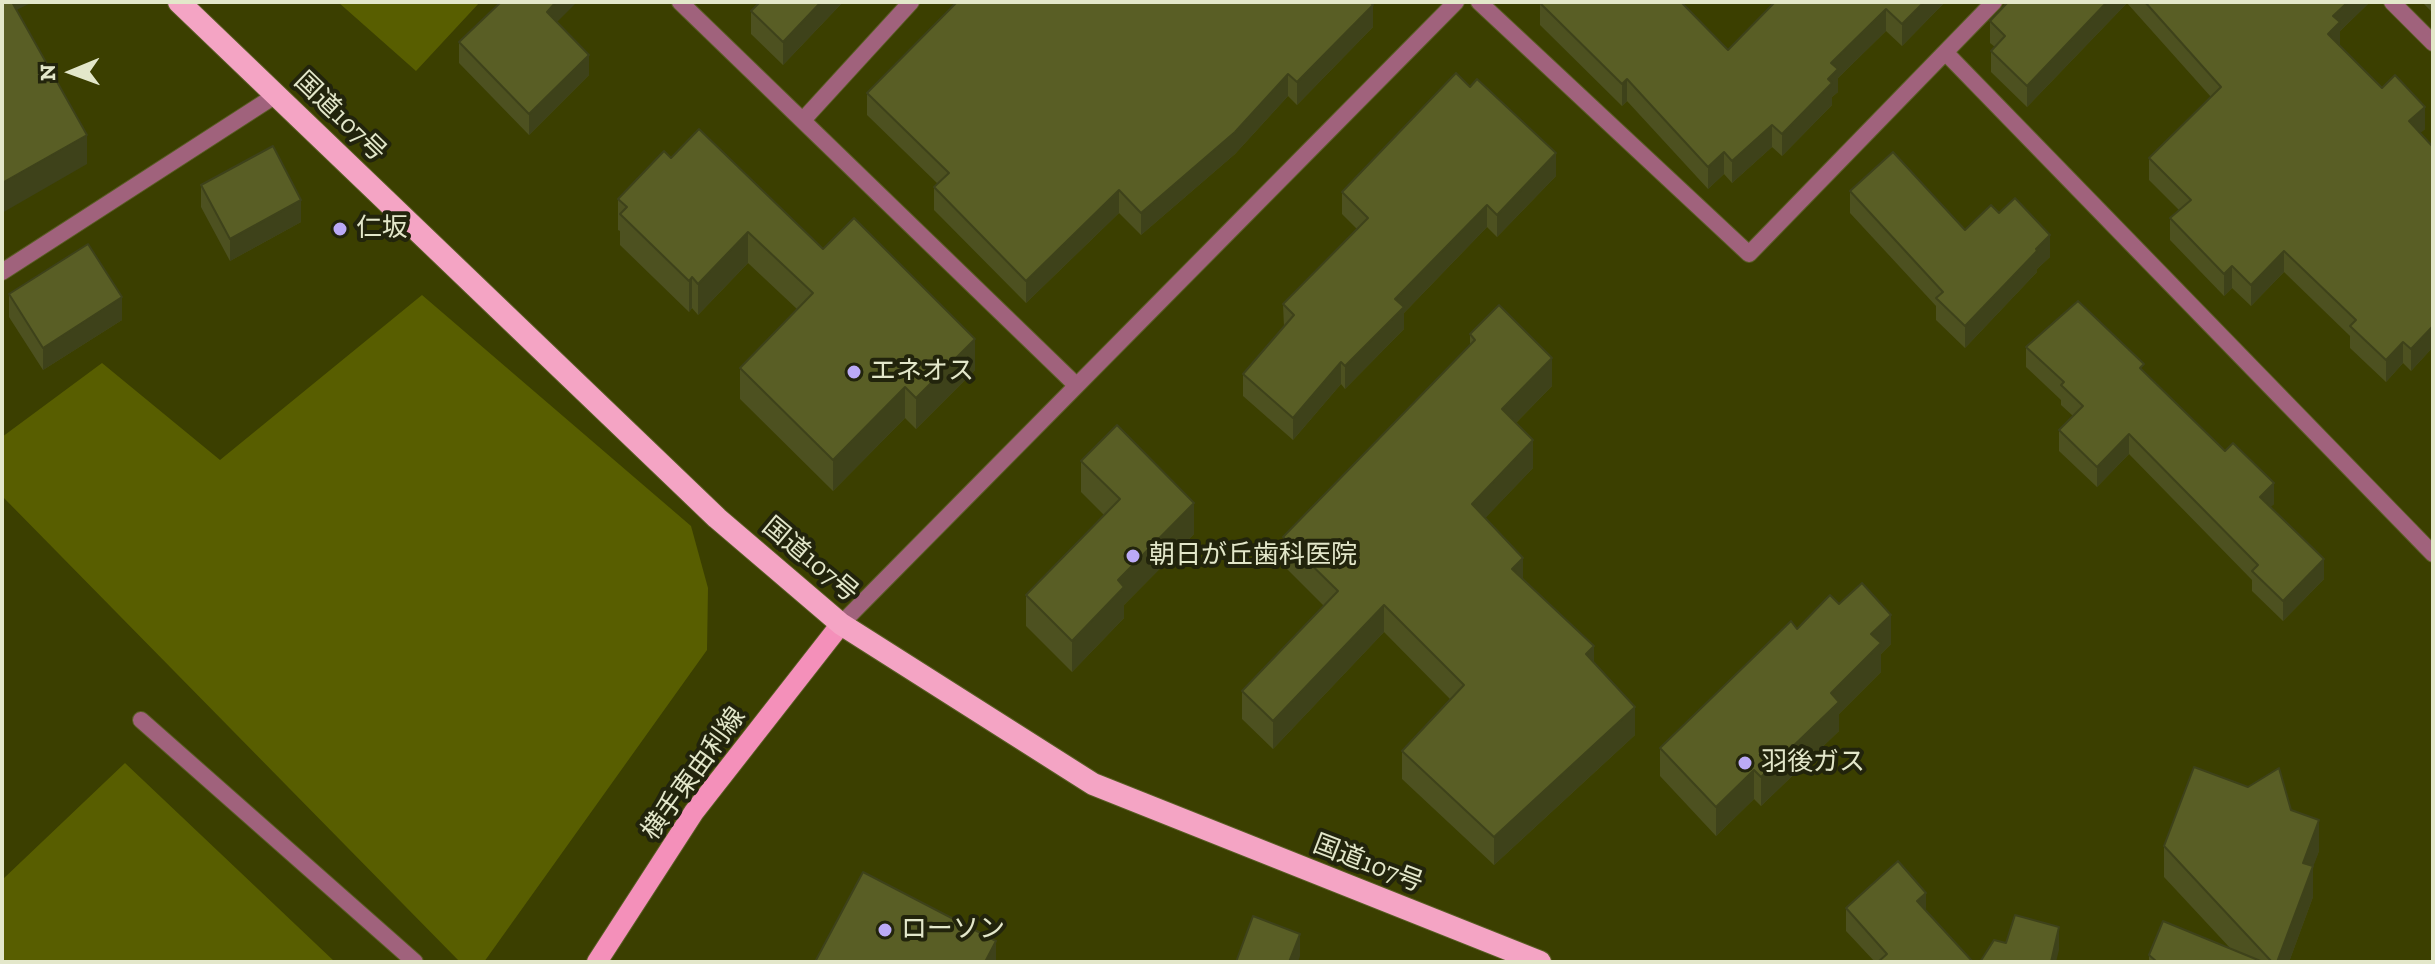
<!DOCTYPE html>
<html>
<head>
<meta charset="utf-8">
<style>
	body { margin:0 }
	#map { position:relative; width:2435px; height:964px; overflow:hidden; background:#3b3f00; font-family:"Zilla Slab",serif }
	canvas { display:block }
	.frame { position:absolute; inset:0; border:4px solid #e3e7ca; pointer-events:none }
	.north { position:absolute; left:32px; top:32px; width:80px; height:80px; -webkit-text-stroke:6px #22240c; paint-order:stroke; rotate:269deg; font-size:22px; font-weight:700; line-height:32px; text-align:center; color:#e3e7ca }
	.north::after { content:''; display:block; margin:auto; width:28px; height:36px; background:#e3e7ca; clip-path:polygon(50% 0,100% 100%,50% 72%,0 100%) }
</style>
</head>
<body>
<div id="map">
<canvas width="2435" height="964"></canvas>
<div class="frame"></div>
<div class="north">N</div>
</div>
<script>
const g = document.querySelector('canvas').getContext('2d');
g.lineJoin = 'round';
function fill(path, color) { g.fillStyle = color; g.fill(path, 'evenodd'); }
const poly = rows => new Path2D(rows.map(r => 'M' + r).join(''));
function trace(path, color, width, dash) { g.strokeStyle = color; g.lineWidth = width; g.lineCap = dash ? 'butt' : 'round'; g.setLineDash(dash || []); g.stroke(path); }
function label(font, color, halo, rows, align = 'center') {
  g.font = font + ' "Zilla Slab","Noto Sans JP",serif'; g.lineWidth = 8; g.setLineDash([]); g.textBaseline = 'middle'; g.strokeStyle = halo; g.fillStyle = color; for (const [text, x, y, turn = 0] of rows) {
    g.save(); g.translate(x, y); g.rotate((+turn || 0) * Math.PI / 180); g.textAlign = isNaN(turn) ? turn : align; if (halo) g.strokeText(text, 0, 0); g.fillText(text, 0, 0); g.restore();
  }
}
const green = poly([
	[338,2,480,2,416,71],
	[422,295,691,526,708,588,707,650,484,962,460,962,2,496,2,437,102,363,220,460],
	[125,763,335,962,2,962,2,880]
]);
const minor = poly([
	[680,2,1076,385],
	[1479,2,1749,254,1994,2],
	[2392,2,2433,43],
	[1946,53,2433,554],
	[803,120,911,2],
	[2,272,276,95],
	[141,720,415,962]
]);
const tertiary = poly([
	[841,624,1456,2]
]);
const primary = poly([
	[597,962,694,812,841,624]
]);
const trunk = poly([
	[179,2,717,518,841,624,1093,784,1540,962]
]);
const wall = poly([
	[759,2,843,2,783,65,751,34,751,11],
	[1775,2,1944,3,1902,46,1886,31,1838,78,1838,92,1832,97,1832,105,1782,156,1772,147,1732,183,1724,174,1708,189,1627,101,1622,106,1540,25,1540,3,1728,50],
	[2008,2,2370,2,2340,31,2340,44,2339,45,2425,129,2420,133,2433,147,2433,347,2411,371,2403,363,2386,382,2350,348,2350,336,2284,272,2251,306,2232,288,2224,296,2170,240,2170,218,2179,210,2149,180,2149,158,2211,97,2127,3,2027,107,1991,72,1991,51,1995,47,1990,43,1990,21],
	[2422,2,2433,2,2433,13],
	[1372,3,1373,27,1297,105,1288,96,1235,154,1141,235,1119,213,1026,303,934,210,934,187,938,184,867,115,867,93],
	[557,22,589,75,529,135,459,63,459,42],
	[671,158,823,249,975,370,916,429,905,418,833,491,740,399,740,368,797,309,748,263,698,315,692,308,689,312,620,245,620,231,618,230,618,199],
	[1556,176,1497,237,1487,227,1404,313,1404,329,1345,389,1341,384,1293,440,1243,396,1243,374,1284,327,1283,304,1357,229,1342,214,1342,192],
	[201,185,301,222,230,261,201,207],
	[1850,191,1965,230,1999,213,2050,257,2037,269,2037,272,1965,348,1936,320,1936,306,1850,213],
	[9,294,122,320,43,370,9,317],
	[1470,334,1552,386,1516,423,1533,468,1485,518,1523,580,1594,663,1635,735,1494,865,1402,779,1402,751,1450,699,1384,632,1273,749,1242,719,1242,691,1324,606,1283,565,1283,537,1470,345],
	[2026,347,2144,373,2274,504,2270,507,2324,579,2283,621,2252,591,2252,580,2129,454,2097,487,2059,451,2059,430,2073,416,2061,405,2061,400,2026,367],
	[1081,461,1194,534,1124,605,1124,618,1072,672,1026,626,1026,595,1104,515,1081,492],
	[1839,604,1891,644,1881,654,1881,672,1839,714,1839,731,1761,806,1754,799,1716,836,1660,776,1660,748,1797,629],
	[2291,810,2319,851,2313,866,2313,897,2289,962,2149,962,2149,955,2231,949,2164,877,2164,846],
	[1846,908,1926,911,1973,962,1875,962,1846,931]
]);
const shadedWall = poly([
	[4,2,33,2,4,16],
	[556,2,577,2,547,32,547,12],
	[821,2,843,2,783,65,783,42],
	[1924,2,1944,3,1902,46,1902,24],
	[2107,2,2127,3,2027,107,2027,86],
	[2348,2,2370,2,2340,31,2340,44,2328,56,2328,34,2333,16],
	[1373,5,1373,27,1297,105,1297,82],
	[1886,9,1886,31,1838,78,1838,92,1832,97,1832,105,1782,156,1782,134,1831,63],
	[589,55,589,75,529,135,529,114],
	[1288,74,1288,96,1235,154,1141,235,1141,213],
	[1627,79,1627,101,1622,106,1622,84],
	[2425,107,2425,129,2409,143,2409,121],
	[1772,125,1772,147,1732,183,1732,161],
	[87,135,87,164,2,213,2,183],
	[1724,152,1724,174,1708,189,1708,167],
	[1556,153,1556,176,1497,237,1497,215],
	[1119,190,1119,213,1026,303,1026,281],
	[301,200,301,222,230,261,230,239],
	[1487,205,1487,227,1404,313,1404,329,1345,389,1345,366,1395,299],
	[748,232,748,263,698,315,698,284],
	[2050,235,2050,257,2037,269,2037,272,1965,348,1965,326,2036,249],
	[2284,251,2284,272,2251,306,2251,285],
	[2232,266,2232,288,2224,296,2224,274],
	[692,277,692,308,689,312,689,281],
	[122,297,122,320,43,370,43,348],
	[2433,326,2433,347,2411,371,2411,349],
	[975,339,975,370,916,429,916,398],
	[2403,342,2403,363,2386,382,2386,360],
	[1552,358,1552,386,1502,437,1502,409],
	[1341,362,1341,384,1293,440,1293,418],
	[905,387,905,418,833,491,833,460],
	[2129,434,2129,454,2097,487,2097,467],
	[1533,440,1533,468,1472,532,1472,504],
	[2274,483,2274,504,2260,517,2260,497],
	[1194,503,1194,534,1124,605,1124,618,1072,672,1072,641,1118,580],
	[1523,558,1523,586,1512,569],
	[2324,559,2324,579,2283,621,2283,601],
	[1384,605,1384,632,1273,749,1273,721],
	[1891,615,1891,644,1881,654,1881,672,1839,714,1839,731,1761,806,1761,777,1871,634],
	[1594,646,1594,674,1586,654],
	[1635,707,1635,735,1494,865,1494,837],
	[1754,770,1754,799,1716,836,1716,807],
	[2319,820,2319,851,2303,894,2303,863],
	[2313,866,2313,897,2289,962,2277,962],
	[1926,893,1926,915,1917,901],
	[2059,927,2059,950,2056,962,2051,962],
	[1300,934,1300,956,1298,962,1289,962],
	[996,941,996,962,985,962]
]);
const building = poly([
	[2,2,12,2,87,135,2,183,2,2],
	[501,2,556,2,547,12,589,55,529,114,459,42,501,2],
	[760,2,821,2,783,42,751,11,760,2],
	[957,2,1370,2,1373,5,1297,82,1288,74,1235,132,1141,213,1119,190,1026,281,934,187,949,173,867,93,957,2],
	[1541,2,1681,2,1728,50,1775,2,1924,2,1902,24,1886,9,1831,63,1838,69,1828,79,1832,83,1782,134,1772,125,1732,161,1724,152,1708,167,1627,79,1622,84,1540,3,1541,2],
	[2008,2,2107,2,2027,86,1991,51,2005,36,1990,21,2008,2],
	[2145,2,2348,2,2333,16,2340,22,2328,34,2382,88,2395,75,2425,107,2409,121,2433,147,2433,326,2411,349,2403,342,2386,360,2350,326,2356,320,2284,251,2251,285,2232,266,2224,274,2170,218,2191,200,2149,158,2221,87,2145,2],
	[1456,73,1470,87,1477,79,1556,153,1497,215,1487,205,1395,299,1404,307,1345,366,1341,362,1293,418,1243,374,1294,315,1283,304,1368,218,1342,192,1456,73],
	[699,129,823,249,854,218,975,339,916,398,905,387,833,460,740,368,813,293,748,232,698,284,692,277,689,281,620,214,627,207,618,199,664,151,671,158,699,129],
	[273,146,301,200,230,239,201,185,273,146],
	[1893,152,1965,230,1991,205,1999,213,2015,198,2050,235,2036,249,2037,251,1965,326,1936,298,1943,292,1850,191,1893,152],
	[88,244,122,297,43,348,9,294,88,244],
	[2078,301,2144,364,2140,368,2225,451,2233,443,2274,483,2260,497,2324,559,2283,601,2252,571,2258,565,2129,434,2097,467,2059,430,2083,406,2061,385,2064,382,2026,347,2078,301],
	[1499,305,1552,358,1502,409,1533,440,1472,504,1523,558,1512,569,1594,646,1586,654,1635,707,1494,837,1402,751,1464,685,1384,605,1273,721,1242,691,1338,591,1283,537,1475,340,1470,334,1499,305],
	[1117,425,1194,503,1118,580,1124,587,1072,641,1026,595,1120,499,1081,461,1117,425],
	[1862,583,1891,615,1871,634,1881,643,1831,693,1839,702,1761,777,1754,770,1716,807,1660,748,1791,621,1797,629,1830,595,1839,604,1862,583],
	[2194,767,2248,787,2279,768,2291,810,2319,820,2303,863,2313,866,2277,962,2272,962,2164,846,2194,767],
	[1898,861,1926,893,1917,901,1973,962,1878,962,1887,954,1846,908,1898,861],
	[863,872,996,941,985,962,815,962,863,872],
	[2015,915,2059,927,2051,962,1980,962,1994,940,2006,943,2015,915],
	[1253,916,1300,934,1289,962,1236,962,1253,916],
	[2163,921,2263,962,2157,962,2149,955,2163,921]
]);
const markers = [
	[340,229,8,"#bbaaf6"],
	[854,372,8,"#bbaaf6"],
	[1133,556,8,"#bbaaf6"],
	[1745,763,8,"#bbaaf6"],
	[885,930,8,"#bbaaf6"]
];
const streetNames = [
	["国道107号",340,117,44],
	["国道107号",810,560,40],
	["横手東由利線",694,774,-54],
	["国道107号",1368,864,21]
];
const poiNames = [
	["仁坂",356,229],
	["エネオス",870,372],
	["朝日が丘歯科医院",1149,556],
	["羽後ガス",1761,763],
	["ローソン",901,930]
];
fill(green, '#585e00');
trace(minor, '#595d24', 18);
trace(tertiary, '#595d24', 18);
trace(primary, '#595d24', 22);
trace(trunk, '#595d24', 24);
trace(minor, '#a0627c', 16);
trace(tertiary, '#a0627c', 16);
trace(primary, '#f490ba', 20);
trace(trunk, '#f4a4c4', 22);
fill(wall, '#4d5120');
fill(shadedWall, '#3e421a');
fill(building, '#595e25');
trace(building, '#3e421a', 2);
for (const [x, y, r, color] of markers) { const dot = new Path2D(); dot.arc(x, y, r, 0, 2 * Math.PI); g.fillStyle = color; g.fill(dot); trace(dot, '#22240c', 3); }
label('26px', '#e3e7ca', '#22240c', streetNames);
label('26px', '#e3e7ca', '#22240c', poiNames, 'left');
</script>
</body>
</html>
